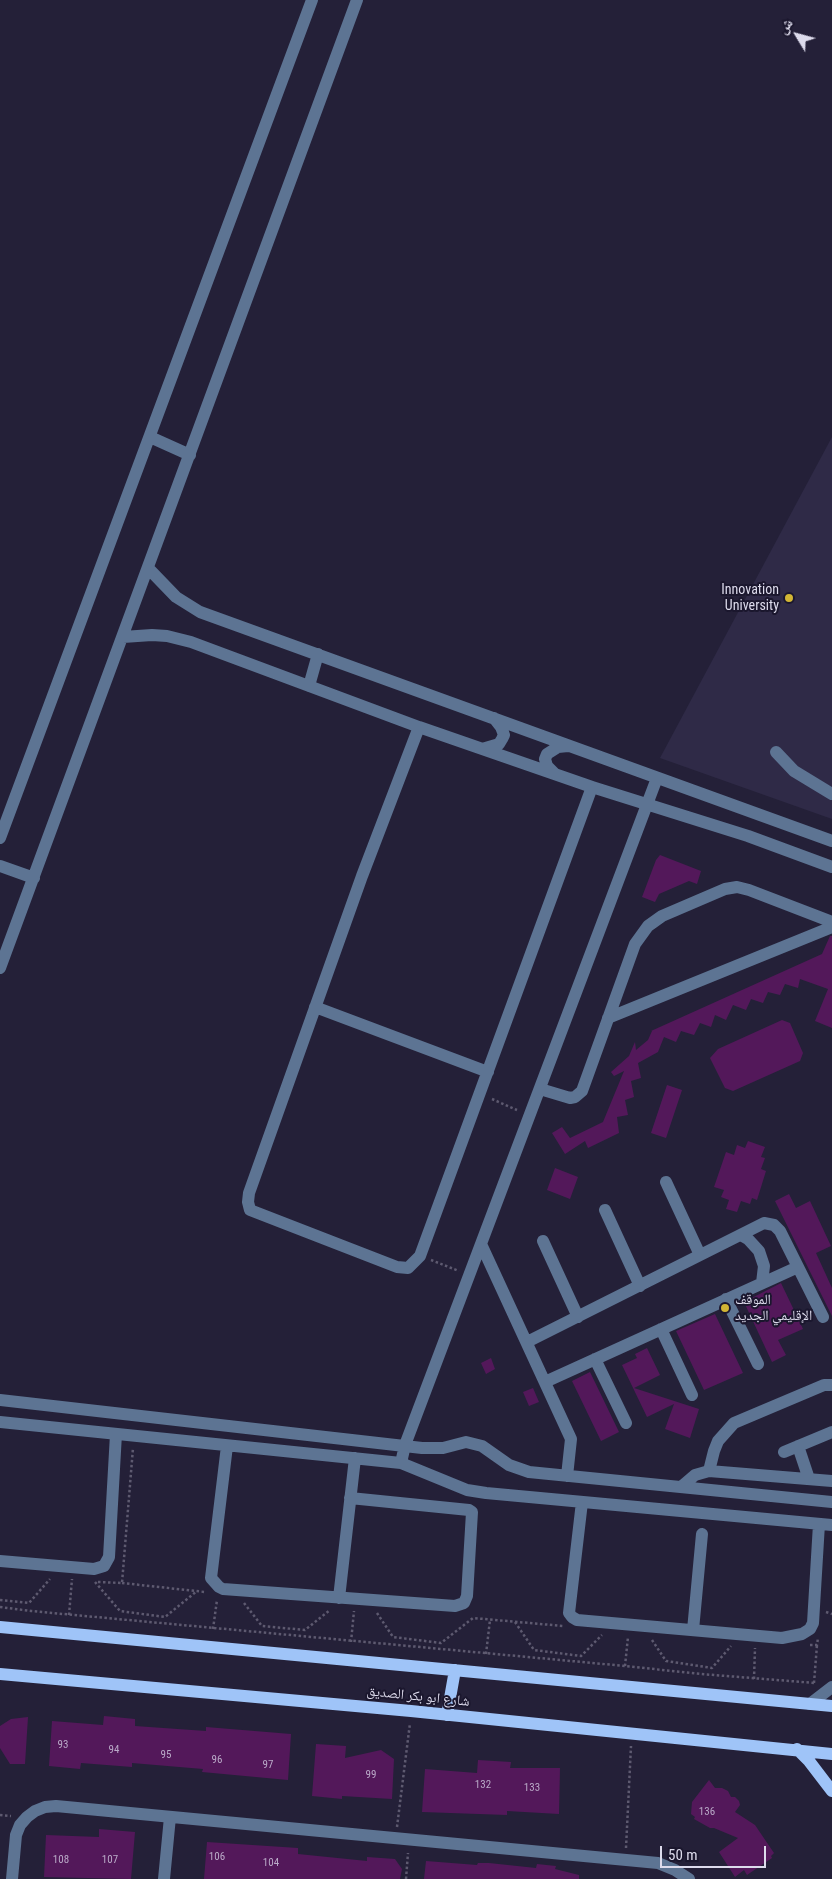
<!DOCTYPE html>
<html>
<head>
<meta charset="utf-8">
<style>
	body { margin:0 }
	#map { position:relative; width:832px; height:1879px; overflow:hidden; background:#242038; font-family:"Roboto Condensed","Noto Naskh Arabic",sans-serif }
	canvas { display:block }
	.north { position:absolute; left:772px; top:10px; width:50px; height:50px; -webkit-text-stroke:4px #1b172e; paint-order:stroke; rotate:307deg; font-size:14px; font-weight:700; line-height:20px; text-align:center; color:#dddbec }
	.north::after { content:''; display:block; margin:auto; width:18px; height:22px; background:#dddbec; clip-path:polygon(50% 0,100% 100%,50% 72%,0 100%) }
	.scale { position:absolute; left:660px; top:1846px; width:106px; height:22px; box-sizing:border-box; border:2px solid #dddbec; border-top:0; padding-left:6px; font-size:15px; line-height:18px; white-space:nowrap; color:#dddbec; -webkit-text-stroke:4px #1b172e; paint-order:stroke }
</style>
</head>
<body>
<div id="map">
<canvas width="832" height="1879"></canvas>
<div class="north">ش</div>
<div class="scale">50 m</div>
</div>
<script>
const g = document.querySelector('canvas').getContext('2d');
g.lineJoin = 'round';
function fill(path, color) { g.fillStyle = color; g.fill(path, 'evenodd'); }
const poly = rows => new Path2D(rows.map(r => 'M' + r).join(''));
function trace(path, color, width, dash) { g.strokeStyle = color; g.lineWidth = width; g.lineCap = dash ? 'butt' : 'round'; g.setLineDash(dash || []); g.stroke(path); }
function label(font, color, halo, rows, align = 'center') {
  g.font = font + ' "Roboto Condensed","Noto Naskh Arabic",sans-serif'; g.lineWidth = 4; g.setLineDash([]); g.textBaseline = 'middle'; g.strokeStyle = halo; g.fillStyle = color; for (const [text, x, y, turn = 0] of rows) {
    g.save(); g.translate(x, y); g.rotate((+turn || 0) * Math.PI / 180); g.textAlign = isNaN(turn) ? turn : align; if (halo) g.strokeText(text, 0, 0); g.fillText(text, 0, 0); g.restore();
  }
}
const built = poly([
	[832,437,832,819,660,758]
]);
const building = poly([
	[660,855,701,871,697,884,689,881,659,894,655,902,642,897,656,860],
	[830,936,832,936,832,1028,815,1021,828,989,800,979,798,988,785,984,780,995,768,992,763,1003,751,999,746,1010,733,1005,726,1020,715,1015,711,1027,700,1023,694,1035,681,1031,676,1042,664,1037,658,1052,638,1063,641,1078,631,1081,634,1097,625,1100,628,1115,617,1117,619,1133,588,1148,585,1141,565,1154,552,1133,562,1127,570,1138,603,1122,624,1071,614,1076,611,1072,629,1056,635,1042,636,1050,648,1040,652,1031,651,1031,822,954],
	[782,1020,790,1023,803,1053,800,1061,733,1091,725,1088,710,1058,718,1049],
	[667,1085,682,1090,666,1138,651,1133],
	[748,1141,765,1147,761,1157,765,1158,761,1169,766,1171,757,1200,752,1198,750,1204,741,1201,737,1212,726,1209,729,1200,721,1197,724,1190,714,1187,726,1152,734,1155,737,1145,745,1148],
	[555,1168,578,1177,570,1199,547,1190],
	[789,1194,796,1208,810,1201,831,1246,816,1253,832,1288,832,1316,775,1201],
	[781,1283,803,1329,778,1340,786,1355,772,1362,744,1302],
	[715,1314,743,1373,704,1390,676,1331],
	[647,1348,660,1375,634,1388,699,1409,690,1438,665,1429,674,1404,647,1417,622,1365,637,1358,635,1354],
	[491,1358,495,1369,486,1374,481,1363],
	[590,1372,619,1432,601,1441,572,1381],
	[533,1388,539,1402,529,1406,523,1392],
	[104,1716,135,1719,135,1726,206,1731,206,1727,291,1734,288,1780,202,1772,203,1769,132,1763,132,1767,81,1763,80,1769,49,1766,52,1721,103,1725],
	[28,1717,25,1764,10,1764,0,1748,0,1726,11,1719],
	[316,1744,346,1746,345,1758,381,1750,394,1759,392,1799,342,1796,342,1799,312,1796],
	[478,1760,511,1762,510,1768,560,1768,559,1814,507,1811,507,1815,422,1812,425,1769,477,1773],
	[709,1780,715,1788,722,1788,728,1791,731,1797,735,1797,739,1801,740,1805,735,1812,755,1825,774,1853,771,1856,772,1858,747,1875,744,1870,735,1877,719,1852,738,1838,714,1828,710,1828,694,1819,695,1817,691,1814,692,1802],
	[99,1829,135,1832,131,1879,44,1877,46,1835,99,1837],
	[207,1842,298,1848,298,1854,367,1861,367,1857,395,1859,402,1869,400,1879,204,1879],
	[426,1861,477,1865,478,1863,489,1863,536,1868,537,1864,556,1866,555,1869,579,1875,579,1879,424,1879]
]);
const path = poly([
	[492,1099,517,1110],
	[431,1260,459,1271],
	[95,1582,120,1611,165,1617,197,1591],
	[98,1582,122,1583,133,1448],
	[122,1583,205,1592],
	[0,1600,29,1603,50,1579],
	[244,1603,262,1626,305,1630,330,1610],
	[0,1607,31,1611,625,1666,701,1674,815,1683],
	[826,1612,832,1614],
	[377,1613,393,1637,441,1643,473,1618,563,1626],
	[69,1615,72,1579],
	[515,1622,534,1650,581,1656,602,1635],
	[213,1629,217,1600],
	[652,1640,666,1661,712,1668,731,1646],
	[351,1642,354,1611],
	[810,1645,817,1645,818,1638],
	[486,1654,490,1620],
	[625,1666,628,1637],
	[754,1679,755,1648],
	[814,1683,817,1645],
	[0,1815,11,1816],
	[397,1827,410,1723],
	[626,1848,631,1746],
	[406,1879,408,1853]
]);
const minor = poly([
	[150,437,190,455],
	[148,568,176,597,200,612,832,841],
	[123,637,152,635,167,636,191,642,419,727,592,787,748,836,832,867],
	[309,686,318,654],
	[419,727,362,876,249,1193,248,1202,250,1210,397,1267,408,1268,420,1256,592,787],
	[482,749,499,744,502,739,504,735,501,727,494,718],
	[776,752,794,771,832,794],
	[555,774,547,766,545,759,547,754,558,747,568,746],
	[0,838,312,0],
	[0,866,34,878],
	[0,968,357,0],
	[315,1007,488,1072],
	[608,1018,832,927],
	[540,1089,570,1098,575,1097,582,1091,635,944,648,926,662,916,725,889,737,887,749,890,832,922],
	[666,1182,700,1255],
	[605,1210,640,1286],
	[741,1235,748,1239,759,1251,764,1266,762,1283],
	[543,1241,578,1317],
	[481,1244,571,1439,567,1476],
	[726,1299,758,1364],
	[661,1329,692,1395],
	[527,1342,764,1223,774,1225,780,1231,823,1317],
	[595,1359,626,1423],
	[545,1382,798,1267],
	[0,1400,422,1448,443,1448,466,1442,482,1446,509,1465,529,1472,832,1502],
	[0,1422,401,1463,467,1490,486,1493,832,1525],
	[227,1446,211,1578,219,1587,223,1589,455,1606,464,1603,467,1596,472,1512,469,1510,350,1498],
	[798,1446,809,1479],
	[784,1452,832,1432],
	[401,1463,405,1445,657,778],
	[709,1471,714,1451,718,1441,734,1423,824,1385,832,1385],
	[681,1487,695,1475,709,1471,832,1481],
	[582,1502,569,1613,572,1617,577,1620,782,1638,802,1634,810,1629,813,1623,819,1524],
	[0,1561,94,1569,104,1566,109,1557,116,1434],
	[339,1598,355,1458],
	[693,1630,702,1534],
	[810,1704,832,1687],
	[12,1879,16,1835,20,1825,27,1817,35,1811,45,1807,56,1806,658,1863,675,1870,689,1879],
	[164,1879,170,1817]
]);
const major = poly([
	[0,1627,832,1706],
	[0,1674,411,1711,832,1754],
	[447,1715,455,1670],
	[797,1749,809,1761,832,1791]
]);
const markers = [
	[789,598,5,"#d2b635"],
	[725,1308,5,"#d2b635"]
];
const numberNames = [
	["93",63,1745],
	["94",114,1750],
	["95",166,1755],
	["96",217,1760],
	["97",268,1765],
	["99",371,1775],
	["132",483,1785],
	["133",532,1788],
	["136",707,1812],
	["106",217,1857],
	["108",61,1860],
	["107",110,1860],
	["104",271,1863]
];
const poiNames = [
	["Innovation",779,590],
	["University",779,606],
	["الموقف",735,1300,"left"],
	["الإقليمي الجديد",735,1316,"left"]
];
const streetNames = [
	["شارع ابو بكر الصديق",418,1697,6]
];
fill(built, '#2f2a47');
fill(building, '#53185a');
trace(path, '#5e5a70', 2.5, [2.5, 2.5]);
trace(minor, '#5d7493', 12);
trace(major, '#9fc4f8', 12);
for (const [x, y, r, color] of markers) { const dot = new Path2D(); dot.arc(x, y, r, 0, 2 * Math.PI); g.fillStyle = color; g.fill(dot); trace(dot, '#1b172e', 2); }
label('11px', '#baaac8', null, numberNames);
label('14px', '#dddbec', '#1b172e', poiNames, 'right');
label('14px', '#dddbec', '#1b172e', streetNames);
</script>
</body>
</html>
